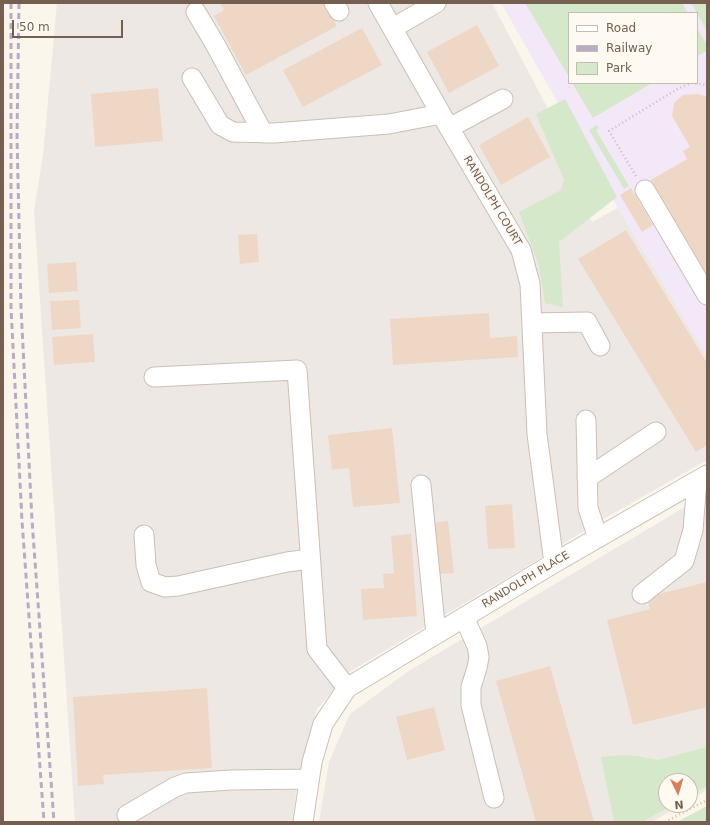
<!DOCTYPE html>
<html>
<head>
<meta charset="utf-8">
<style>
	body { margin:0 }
	#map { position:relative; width:710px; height:825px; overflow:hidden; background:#fbf6eb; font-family:"DejaVu Sans",sans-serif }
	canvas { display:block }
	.frame { position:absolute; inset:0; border:4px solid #745f50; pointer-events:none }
	.legend { position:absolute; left:568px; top:12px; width:130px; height:72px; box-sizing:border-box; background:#fefaf2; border:1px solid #c7bcb1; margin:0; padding:5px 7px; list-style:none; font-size:12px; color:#745f50 }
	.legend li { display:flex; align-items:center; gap:8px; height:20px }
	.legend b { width:20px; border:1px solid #c7bcb1 }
	.north { position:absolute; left:658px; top:773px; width:40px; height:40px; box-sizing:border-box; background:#fefaf2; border:1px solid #c7bcb1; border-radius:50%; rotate:175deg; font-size:11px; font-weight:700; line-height:16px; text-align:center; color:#745f50 }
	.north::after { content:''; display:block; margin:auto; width:14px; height:18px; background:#d87f5d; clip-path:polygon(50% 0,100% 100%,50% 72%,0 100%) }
	.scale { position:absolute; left:12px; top:20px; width:111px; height:18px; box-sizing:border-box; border:2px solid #745f50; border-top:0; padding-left:5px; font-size:12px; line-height:14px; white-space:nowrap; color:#745f50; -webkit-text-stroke:3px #fefaf2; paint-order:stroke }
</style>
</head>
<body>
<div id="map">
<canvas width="710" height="825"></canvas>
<div class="frame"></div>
<ul class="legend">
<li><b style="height:5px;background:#fff"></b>Road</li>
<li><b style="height:5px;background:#baaac5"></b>Railway</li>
<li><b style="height:11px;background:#d5e8ca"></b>Park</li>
</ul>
<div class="north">N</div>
<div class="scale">50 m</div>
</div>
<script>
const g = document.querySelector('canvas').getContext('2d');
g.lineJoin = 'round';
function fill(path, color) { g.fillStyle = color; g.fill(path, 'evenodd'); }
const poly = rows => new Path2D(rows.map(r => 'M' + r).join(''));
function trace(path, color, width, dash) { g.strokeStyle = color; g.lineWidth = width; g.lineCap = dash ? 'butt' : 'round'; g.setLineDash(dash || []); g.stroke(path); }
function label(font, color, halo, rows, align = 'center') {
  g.font = font + ' "DejaVu Sans",sans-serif'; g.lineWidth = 3; g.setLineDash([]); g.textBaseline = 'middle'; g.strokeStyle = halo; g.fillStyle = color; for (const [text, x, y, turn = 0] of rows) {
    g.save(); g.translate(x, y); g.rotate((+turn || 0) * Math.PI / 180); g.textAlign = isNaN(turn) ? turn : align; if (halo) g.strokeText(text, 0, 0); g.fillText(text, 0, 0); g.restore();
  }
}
const industrial = poly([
	[57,3,492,3,546,105,592,222,618,208,707,357,707,460,600,521,534,562,349,672,317,709,298,780,292,822,75,822,34,211,43,155],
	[707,494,707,790,690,800,690,781,666,781,666,805,681,805,652,822,319,822,329,762,350,714,410,670]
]);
const education = poly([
	[501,3,707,3,707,357,618,208],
	[569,13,697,13,697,83,569,83]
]);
const green = poly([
	[525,3,682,3,688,13,569,13,569,77],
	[691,3,707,3,707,31,697,13],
	[697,28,707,45,707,51,697,56],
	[572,83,652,83,593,118],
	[565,99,617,197,559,242,563,307,545,303,539,266,519,212,561,190,564,180,536,114],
	[597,125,599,128,596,130,629,186,624,189,589,130],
	[707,747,707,786,690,796,690,781,666,781,666,805,673,805,642,822,614,822,601,757,619,755,637,756,658,760],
	[707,806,707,822,677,822]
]);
const building = poly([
	[220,3,324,3,337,26,246,75,214,16,224,10],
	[477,25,499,66,449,93,427,52],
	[362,28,382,65,303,107,283,70],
	[158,88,163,141,95,147,91,94],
	[698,94,707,97,707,269,705,271,651,180,687,159,683,151,690,147,672,116,674,103,683,95],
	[528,117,550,157,501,185,479,145],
	[631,188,653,225,642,232,620,195],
	[626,230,707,363,707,445,696,452,578,259],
	[257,234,259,262,240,264,238,235],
	[76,262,78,291,49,293,47,264],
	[79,300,81,328,52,330,50,301],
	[489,313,490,338,517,336,518,357,393,365,390,319],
	[93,334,95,362,54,365,52,337],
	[392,428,400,503,353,507,349,468,332,470,328,435],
	[512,504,515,548,488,549,485,506],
	[448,521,454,573,438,574,432,523],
	[411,534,417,616,363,620,361,589,384,588,383,574,394,573,391,536],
	[707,582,707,707,633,725,607,620,650,609,647,597],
	[550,666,594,822,536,822,496,681],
	[207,688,212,768,103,775,104,784,78,786,73,697],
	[434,707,445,750,407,760,396,717]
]);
const path = poly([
	[636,176,609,131,679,88,692,83,707,85],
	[665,822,707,800]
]);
const minor = poly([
	[334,3,339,11],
	[378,3,441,114,521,250,530,284,537,434,554,563],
	[196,12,215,44,263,133],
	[393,28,436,3],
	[192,78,220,125,233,132,274,133,389,124,441,114],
	[449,128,503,99],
	[645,190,707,295],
	[532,323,587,322,600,346],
	[154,377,297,370,317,649,347,688],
	[586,420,588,508,598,538],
	[587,478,656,432],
	[421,485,436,634],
	[144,535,146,565,151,582,165,587,178,586,287,562,310,559],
	[642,594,684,561,693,530,697,481],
	[464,617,477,646,479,657,477,668,471,687,471,705,494,798],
	[127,815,175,787,186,783,231,780,309,779],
	[303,822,312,762,323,724,347,688,554,563,707,475]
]);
const rail = poly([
	[11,3,11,308,22,521,44,822],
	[19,3,17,137,21,308,32,520,54,822]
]);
const streetNames = [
	["RANDOLPH COURT",492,201,59],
	["RANDOLPH PLACE",526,580,-31]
];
fill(industrial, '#ede8e3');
fill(education, '#f3e8f8');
fill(green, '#d5e8ca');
fill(building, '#eed8c5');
trace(minor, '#ccbfb2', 21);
trace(path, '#d3bba8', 2.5, [1, 3]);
trace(minor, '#fff', 19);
trace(rail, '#baaac5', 3, [6, 4]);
label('11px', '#745f50', '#fefaf2', streetNames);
</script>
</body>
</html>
